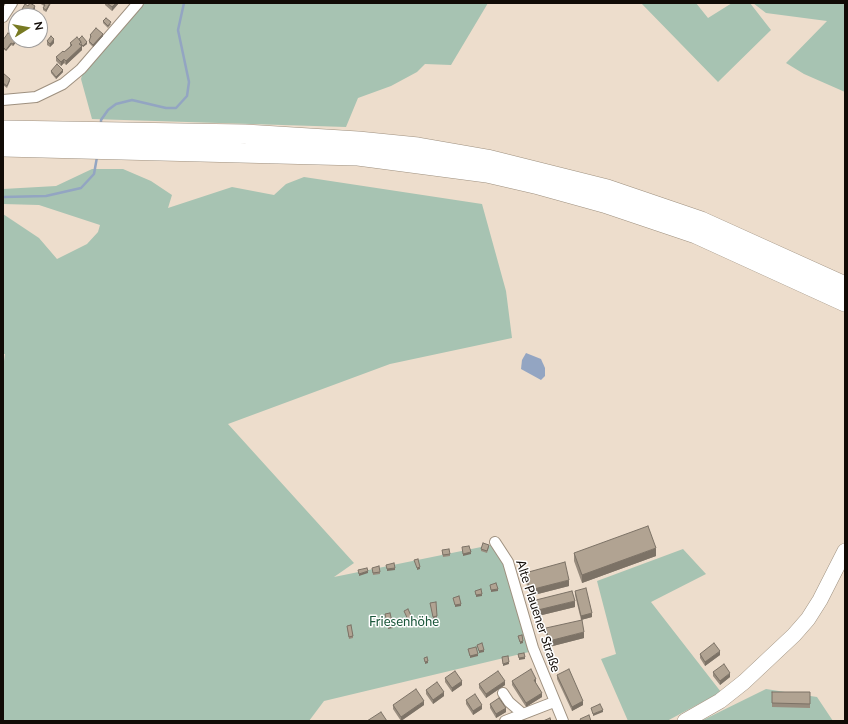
<!DOCTYPE html>
<html>
<head>
<meta charset="utf-8">
<style>
	body { margin:0 }
	#map { position:relative; width:848px; height:724px; overflow:hidden; background:#edddcc; font-family:Lato,sans-serif }
	canvas { display:block }
	.frame { position:absolute; inset:0; border:4px solid #110b06; pointer-events:none }
	.north { position:absolute; left:8px; top:8px; width:40px; height:40px; box-sizing:border-box; background:#fff; border:1px solid #a09d9b; border-radius:50%; rotate:79deg; font-size:11px; font-weight:700; line-height:16px; text-align:center; color:#110b06 }
	.north::after { content:''; display:block; margin:auto; width:14px; height:18px; background:#787a22; clip-path:polygon(50% 0,100% 100%,50% 72%,0 100%) }
</style>
</head>
<body>
<div id="map">
<canvas width="848" height="724"></canvas>
<div class="frame"></div>
<div class="north">N</div>
</div>
<script>
const g = document.querySelector('canvas').getContext('2d');
g.lineJoin = 'round';
function fill(path, color) { g.fillStyle = color; g.fill(path, 'evenodd'); }
const poly = rows => new Path2D(rows.map(r => 'M' + r).join(''));
function trace(path, color, width, dash) { g.strokeStyle = color; g.lineWidth = width; g.lineCap = dash ? 'butt' : 'round'; g.setLineDash(dash || []); g.stroke(path); }
function label(font, color, halo, rows, align = 'center') {
  g.font = font + ' Lato,sans-serif'; g.lineWidth = 3; g.setLineDash([]); g.textBaseline = 'middle'; g.strokeStyle = halo; g.fillStyle = color; for (const [text, x, y, turn = 0] of rows) {
    g.save(); g.translate(x, y); g.rotate((+turn || 0) * Math.PI / 180); g.textAlign = isNaN(turn) ? turn : align; if (halo) g.strokeText(text, 0, 0); g.fillText(text, 0, 0); g.restore();
  }
}
const green = poly([
	[142,3,488,3,451,65,425,64,417,72,391,86,358,98,346,127,92,119,81,79,83,72],
	[641,3,696,3,708,18,732,3,750,3,771,30,718,82],
	[753,3,845,3,845,92,804,74,786,63,827,21,766,13],
	[92,169,123,169,151,181,172,195,168,208,232,187,274,195,286,184,304,177,482,204,506,291,512,338,390,364,228,424,354,563,334,577,491,545,502,560,529,652,324,701,309,721,3,721,3,368,5,354,3,354,3,214,39,238,57,259,87,244,98,232,100,225,39,205,3,204,3,189,56,186],
	[683,549,706,574,651,602,721,692,667,721,628,721,601,659,616,654,597,581],
	[766,689,817,697,833,721,701,721]
]);
const water = poly([
	[526,353,541,359,545,368,545,376,541,380,521,369,522,360]
]);
const stream = poly([
	[101,124,101,120,108,110,116,104,132,100,166,108,176,108,187,96,189,82,178,30,184,3],
	[3,197,46,196,81,188,94,174,97,157]
]);
const street = poly([
	[3,17,12,3],
	[3,100,36,97,63,84,81,69,138,3],
	[495,542,508,562,533,648,563,721],
	[503,693,509,702,523,714],
	[505,721,554,702]
]);
const secondary = poly([
	[685,721,720,701,744,682,794,635,808,619,820,600,845,551]
]);
const highway = poly([
	[3,130,245,134,358,141,418,147,487,159,607,189,701,221,845,286],
	[3,147,358,156,487,173,539,185,604,203,696,234,845,302]
]);
const wall = poly([
	[39,3,51,3,46,12,43,10,43,8,44,6],
	[105,3,119,3,112,11,105,5],
	[16,19,16,33,11,30,11,26],
	[103,21,111,24,108,28,103,23],
	[40,22,47,29,45,32,40,29],
	[90,35,103,36,93,47,89,43,89,41,91,38,90,37],
	[3,40,17,40,17,41,13,46,11,45,6,51,3,49],
	[47,41,54,43,50,47,47,45],
	[70,43,87,44,83,47,82,46,82,50,66,65,64,63,61,66,56,61,56,57,64,52,70,46],
	[51,71,63,72,56,79,51,73],
	[3,73,10,81,7,88,3,85],
	[489,547,487,553,481,551,481,549],
	[442,550,450,554,450,556,443,557],
	[574,553,656,556,582,583,574,561],
	[372,568,380,572,380,574,373,575],
	[525,573,569,586,530,596,525,579],
	[575,591,592,617,581,620,575,595],
	[536,600,575,607,538,616,536,606],
	[347,626,353,636,353,638,349,639],
	[546,628,584,638,549,647,546,634],
	[700,654,720,655,705,666,700,658],
	[713,672,730,677,720,685,713,676],
	[557,675,583,705,572,711,557,679],
	[445,678,462,685,452,692,445,682],
	[512,681,536,683,542,697,526,707,512,685],
	[479,684,505,685,486,698,479,688],
	[426,690,444,696,433,704,426,694],
	[772,692,810,692,810,708,772,707],
	[466,700,482,709,473,715,466,704],
	[490,704,506,712,496,718,490,708],
	[393,705,424,705,401,721,393,709]
]);
const shadedWall = poly([
	[50,3,51,3,46,12,46,10],
	[116,3,119,3,112,11,112,7],
	[35,6,35,10,31,16,29,16],
	[103,34,103,36,93,47,93,45],
	[54,39,54,43,50,47,50,44],
	[16,40,17,40,17,41,13,46,13,44],
	[87,42,87,44,83,47,83,46],
	[11,43,11,45,6,51,6,50],
	[82,46,82,50,66,65,66,61],
	[64,59,64,63,61,66,61,62],
	[63,70,63,72,56,79,56,77],
	[656,548,656,556,582,583,582,575],
	[471,552,471,554,463,556,463,554],
	[420,567,420,569,417,570,417,568],
	[395,568,395,570,387,571,387,569],
	[368,571,368,573,359,576,359,574],
	[569,580,569,586,530,596,530,590],
	[498,589,498,591,491,592,491,590],
	[482,594,482,596,476,597,476,595],
	[575,601,575,607,538,616,538,610],
	[461,604,461,606,455,607,455,605],
	[592,613,592,617,581,620,581,616],
	[437,616,437,618,433,619,433,617],
	[413,620,413,622,409,624,409,622],
	[393,626,393,628,388,629,388,627],
	[584,632,584,638,549,647,549,641],
	[523,641,523,643,520,644,520,642],
	[484,650,484,652,479,653,479,651],
	[720,651,720,655,705,666,705,662],
	[478,654,478,656,470,658,470,656],
	[525,657,525,659,519,660,519,658],
	[428,661,428,663,425,664,425,662],
	[509,662,509,664,503,666,503,664],
	[730,673,730,677,720,685,720,681],
	[536,679,536,683,534,684,534,680],
	[462,681,462,685,452,692,452,688],
	[505,681,505,685,486,698,486,694],
	[444,692,444,696,433,704,433,700],
	[542,693,542,697,526,707,526,703],
	[424,701,424,705,401,721,401,717],
	[583,701,583,705,572,711,572,707],
	[482,705,482,709,473,715,473,711],
	[506,708,506,712,496,718,496,714],
	[603,710,603,712,593,716,593,714]
]);
const building = poly([
	[30,3,35,6,29,16,18,16,25,4,28,6,30,3],
	[42,3,50,3,46,10,43,8,45,5,42,3],
	[107,3,116,3,112,7,107,3],
	[106,18,111,22,108,26,103,21,106,18],
	[16,19,16,29,11,26,16,19],
	[40,22,47,27,45,30,40,27,40,22],
	[96,28,103,34,93,45,89,41,91,36,90,35,96,28],
	[8,33,16,39,16,40,13,44,11,43,6,50,3,47,3,40,8,33],
	[51,36,54,39,50,44,47,41,51,36],
	[82,36,87,42,83,46,81,44,81,42,79,39,82,36],
	[77,37,81,42,79,44,82,46,66,61,64,59,61,62,56,57,63,51,64,52,69,48,72,45,70,43,77,37],
	[57,64,63,70,56,77,51,71,57,64],
	[3,73,10,79,7,86,3,83,3,73],
	[648,526,656,548,582,575,574,553,648,526],
	[483,543,489,545,487,551,481,549,483,543],
	[469,546,471,552,463,554,462,547,469,546],
	[449,549,450,554,443,555,442,550,449,549],
	[418,559,420,567,417,568,414,560,418,559],
	[565,562,569,580,530,590,525,573,565,562],
	[394,563,395,568,387,569,386,565,394,563],
	[379,566,380,572,373,573,372,568,379,566],
	[367,568,368,571,359,574,358,570,367,568],
	[496,583,498,589,491,590,490,585,496,583],
	[586,588,592,613,581,616,575,591,586,588],
	[481,589,482,594,476,595,475,591,481,589],
	[572,591,575,601,538,610,536,600,572,591],
	[459,596,461,604,455,605,453,598,459,596],
	[436,602,437,616,433,617,430,603,436,602],
	[408,609,413,620,409,622,404,611,408,609],
	[390,613,393,626,388,627,385,614,390,613],
	[582,620,584,632,549,641,546,628,582,620],
	[351,625,353,636,349,637,347,626,351,625],
	[522,635,523,641,520,642,518,636,522,635],
	[482,643,484,650,479,651,477,645,482,643],
	[714,643,720,651,705,662,700,654,714,643],
	[476,647,478,654,470,656,468,649,476,647],
	[524,653,525,657,519,658,518,654,524,653],
	[508,656,509,662,503,664,502,657,508,656],
	[427,657,428,661,425,662,424,658,427,657],
	[724,664,730,673,720,681,713,672,724,664],
	[531,669,536,679,534,680,542,693,526,703,512,681,531,669],
	[569,669,583,701,572,707,557,675,569,669],
	[455,671,462,681,452,688,445,678,455,671],
	[498,671,505,681,486,694,479,684,498,671],
	[437,682,444,692,433,700,426,690,437,682],
	[416,689,424,701,401,717,393,705,416,689],
	[772,692,810,692,810,704,772,703,772,692],
	[475,694,482,705,473,711,466,700,475,694],
	[499,698,506,708,496,714,490,704,499,698],
	[600,704,603,710,593,714,591,708,600,704],
	[381,712,387,721,367,721,381,712],
	[589,715,591,721,581,721,580,719,589,715],
	[550,718,551,721,543,721,550,718]
]);
const streetNames = [
	["Alte Plauener Straße",538,616,72]
];
const parkNames = [
	["Friesenhöhe",404,622]
];
fill(green, '#a7c3b2');
fill(water, '#93a5c2');
trace(stream, '#93a5c2', 2.5);
trace(street, '#9e907f', 12);
trace(secondary, '#9e907f', 16);
trace(highway, '#9e907f', 20);
trace(street, '#fff', 10);
trace(secondary, '#fff', 15);
trace(highway, '#fff', 19);
fill(wall, '#988c7e');
fill(shadedWall, '#7c7266');
fill(building, '#b1a392');
trace(building, '#7c7266', 1);
label('13px', '#110b06', '#fff', streetNames);
label('13px', '#1b573b', '#fff', parkNames);
</script>
</body>
</html>
